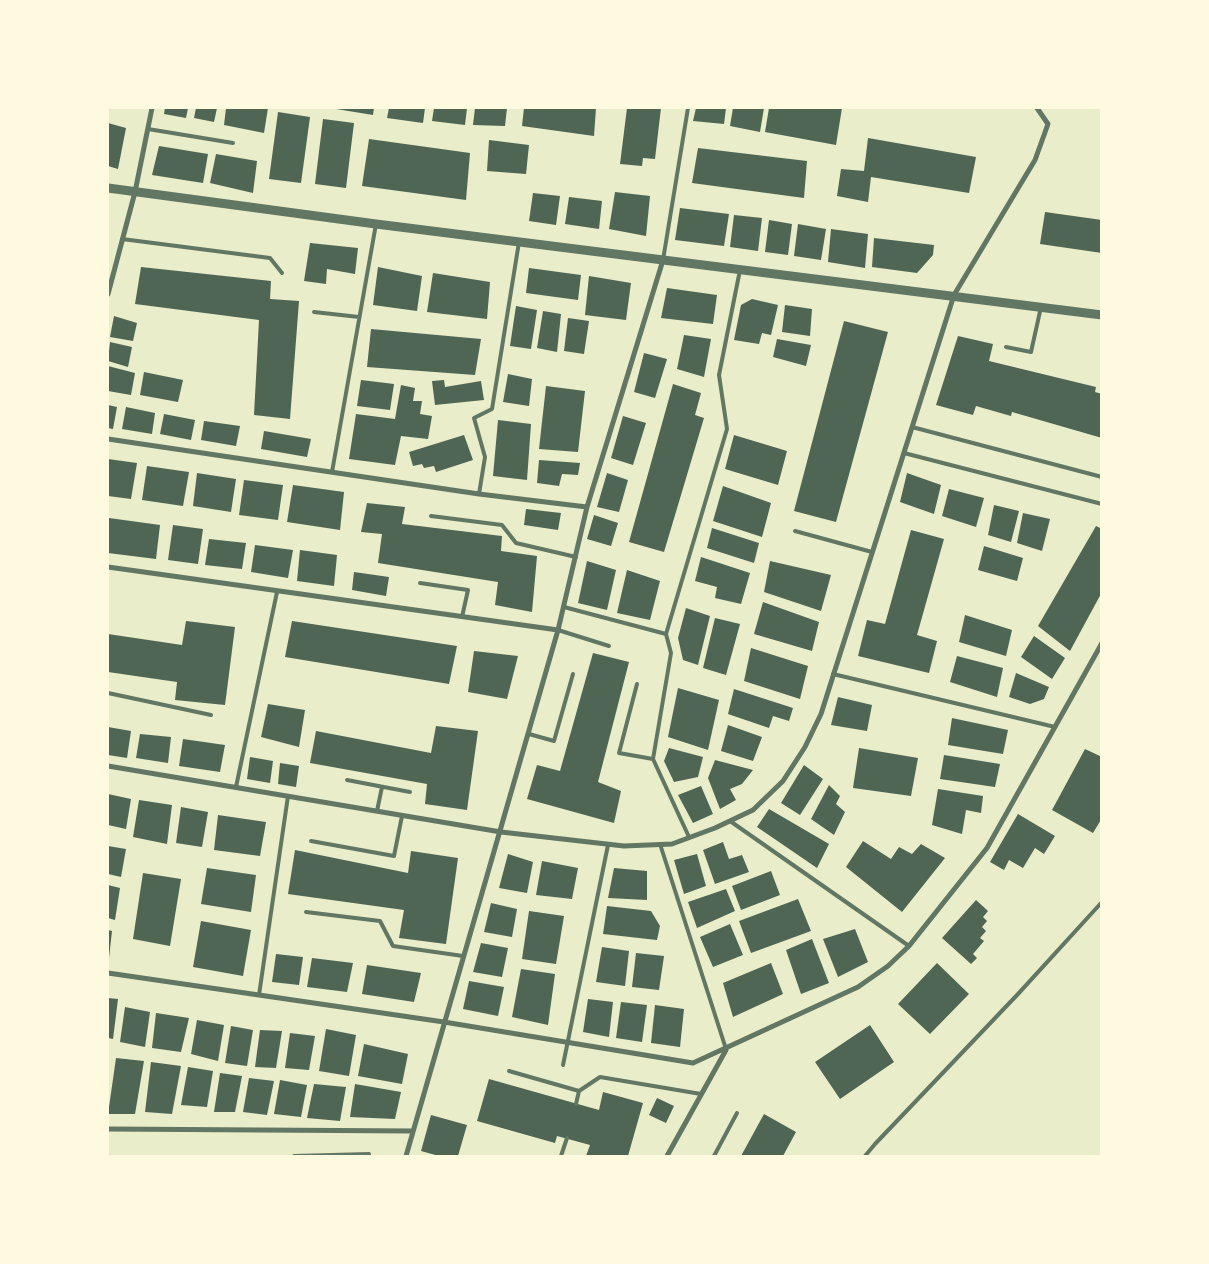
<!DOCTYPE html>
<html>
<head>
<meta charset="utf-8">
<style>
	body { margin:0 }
	#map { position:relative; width:1209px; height:1264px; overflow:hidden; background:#e9edc9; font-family:"Exo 2",sans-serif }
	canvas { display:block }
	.frame { position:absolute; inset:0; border:109px solid #fefae0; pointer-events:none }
</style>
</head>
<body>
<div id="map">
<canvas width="1209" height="1264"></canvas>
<div class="frame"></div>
</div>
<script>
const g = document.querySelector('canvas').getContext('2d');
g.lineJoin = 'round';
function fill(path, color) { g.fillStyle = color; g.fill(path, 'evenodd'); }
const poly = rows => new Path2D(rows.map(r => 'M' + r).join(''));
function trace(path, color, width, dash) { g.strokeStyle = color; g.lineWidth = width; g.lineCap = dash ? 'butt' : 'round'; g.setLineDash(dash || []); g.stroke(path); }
const building = poly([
	[165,108,188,108,186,118,164,114],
	[196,108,217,108,214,122,194,118],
	[226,108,268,108,264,133,224,125],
	[330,108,374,108,373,115],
	[389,108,425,108,423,123,387,118],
	[434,108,467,108,465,125,432,121],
	[475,108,507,108,505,126,473,125],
	[524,108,596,108,594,136,522,126],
	[627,108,661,108,655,159,643,158,642,166,620,164],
	[696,108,726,108,724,124,693,121],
	[733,108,764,108,760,132,730,126],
	[769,108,842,108,836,145,765,132],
	[278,112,310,117,301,183,269,179],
	[323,119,354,123,346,188,315,184],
	[108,123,126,128,118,169,108,166],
	[868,138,976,157,969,193,871,177,868,202,837,196,841,169,864,171],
	[369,139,470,153,466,200,362,186],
	[489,140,529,145,526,174,487,171],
	[159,146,208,154,203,183,152,175],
	[698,148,807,161,804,198,692,183],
	[216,154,257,161,253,193,210,183],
	[615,192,650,196,646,236,609,229],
	[533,193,560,196,556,225,529,221],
	[569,197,602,201,599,229,565,224],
	[680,208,729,214,724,246,675,240],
	[1045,212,1102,220,1102,253,1040,244],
	[734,215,762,218,758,251,730,247],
	[769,220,792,224,788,255,765,252],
	[798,224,826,229,821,260,794,256],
	[831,229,868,234,865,268,828,262],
	[874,238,934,245,933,255,917,273,872,267],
	[310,243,358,248,355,274,327,269,326,284,304,281],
	[141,267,271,281,270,299,299,301,290,419,254,415,259,320,135,304],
	[378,267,422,276,417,311,373,305],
	[529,268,581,275,578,300,526,293],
	[433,273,490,282,487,319,427,312],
	[589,276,631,283,626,320,585,315],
	[667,288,717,295,713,324,661,318],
	[752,299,778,305,771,335,762,333,759,344,734,340,741,305],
	[785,305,812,309,810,336,782,332],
	[516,306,537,310,531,349,510,346],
	[543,311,561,314,557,352,537,348],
	[114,316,137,323,133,341,110,337],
	[568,318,589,321,584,354,564,351],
	[844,321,888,332,836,522,794,511],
	[371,329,481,339,475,375,367,367],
	[684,335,711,339,704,377,677,369],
	[958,336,993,344,989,361,1096,387,1095,392,1102,394,1102,438,1012,412,1011,416,976,406,973,415,936,405],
	[777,339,811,345,806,366,773,357],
	[110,342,132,347,128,367,108,361],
	[644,353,667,359,655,398,634,392],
	[108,366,135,373,131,395,108,391],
	[144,372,183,380,178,402,140,395],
	[508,374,532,379,529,406,503,402],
	[361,380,394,384,390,410,357,406],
	[444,380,445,387,481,381,484,400,435,405,432,381],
	[673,384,701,393,695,415,704,418,664,552,629,542],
	[401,385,415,388,413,401,422,401,420,414,432,416,428,439,401,436,395,465,349,459,356,414,395,419],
	[546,386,585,391,578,452,539,449],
	[108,405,117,407,113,429,108,428],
	[126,407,155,413,152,434,122,429],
	[164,414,195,420,191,440,160,434],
	[623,416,646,423,633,465,611,458],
	[498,420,531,424,527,480,493,476],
	[204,421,240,426,236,446,201,440],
	[264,431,311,439,307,457,261,449],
	[464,435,473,460,436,472,434,466,424,468,422,464,413,466,409,452],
	[734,435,787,451,778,485,725,469],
	[108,459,137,463,131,499,108,496],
	[539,460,580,463,578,475,562,474,559,486,537,483],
	[147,466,189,472,183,506,142,500],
	[197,473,236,479,231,512,193,506],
	[607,473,628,480,619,512,597,507],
	[907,473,941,485,934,514,900,502],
	[244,480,283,485,278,520,239,515],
	[293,485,344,492,340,530,287,522],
	[723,486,771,503,762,537,713,521],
	[949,489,984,498,976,527,942,516],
	[367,503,405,507,402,524,502,536,501,551,537,556,532,612,495,605,498,582,378,563,382,534,361,532],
	[994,505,1019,511,1011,542,988,535],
	[526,509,561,513,558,530,524,525],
	[1023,513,1050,519,1042,551,1017,543],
	[594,515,618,523,611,546,587,539],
	[109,518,160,525,156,559,108,553],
	[173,525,203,529,198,564,168,560],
	[1096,526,1102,529,1102,592,1070,651,1038,626],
	[712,528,759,543,754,563,707,548],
	[911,530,944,539,917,635,937,641,929,673,858,656,867,620,885,624],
	[209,539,246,543,242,569,205,565],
	[255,545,293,550,288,578,251,572],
	[984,546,1023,558,1017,581,978,570],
	[300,550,337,555,334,586,297,581],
	[701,557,750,573,741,604,715,598,717,587,695,581],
	[587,561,616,570,607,610,578,603],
	[770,561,831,575,821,611,764,592],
	[627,570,660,581,650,620,617,613],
	[354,572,389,577,386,596,352,590],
	[763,602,819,622,812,651,754,634],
	[686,608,710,616,698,665,683,660,678,638],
	[965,615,1012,630,1006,656,959,642],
	[715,618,740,624,726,675,703,668],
	[186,621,235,627,225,705,175,700,177,682,108,672,108,634,182,645],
	[292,621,457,646,449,684,285,657],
	[1034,636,1065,658,1052,679,1021,657],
	[751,648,808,666,800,699,744,681],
	[474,651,518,656,507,699,468,692],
	[593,653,629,662,598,782,621,791,614,823,527,799,537,765,560,771],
	[957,656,1003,668,997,697,950,682],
	[1016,673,1049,687,1044,699,1030,704,1009,697],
	[678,688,719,700,708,750,668,737],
	[734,689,793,708,789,721,773,716,769,728,728,714],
	[838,697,872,705,867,731,831,725],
	[268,704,305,710,299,747,261,737],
	[952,718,1008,730,1003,754,948,745],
	[728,725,762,737,753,761,721,751],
	[436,726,478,731,467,810,425,804,427,784,310,763,316,731,431,753],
	[108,727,131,731,127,758,108,755],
	[140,734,171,737,168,763,136,758],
	[183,739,225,745,220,772,179,766],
	[669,748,703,757,698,777,674,782,664,761],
	[859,748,918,758,911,796,853,788],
	[1085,749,1102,757,1102,818,1093,833,1052,810],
	[944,755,1000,764,995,787,940,779],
	[250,757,273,761,270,783,247,779],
	[715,760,753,770,742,784,730,789,736,800,720,809,708,778],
	[280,763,299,766,296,787,278,784],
	[804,765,823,779,800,815,781,803],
	[829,785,840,796,836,804,845,812,834,835,811,819],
	[701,786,713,814,693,823,678,795],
	[938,789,983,796,981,813,966,810,962,834,932,825],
	[108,794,131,799,126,829,108,825],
	[139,800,172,805,167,844,133,837],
	[181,807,208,812,202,847,176,843],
	[769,809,829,844,817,868,757,827],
	[1018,814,1055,836,1044,854,1035,848,1023,868,1009,860,1004,870,990,862],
	[218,815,266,822,260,856,214,850],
	[863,841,891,859,899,847,912,854,921,844,945,858,902,912,846,867],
	[723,842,729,859,742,855,749,872,715,884,703,850],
	[108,846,126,849,121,877,108,874],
	[295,850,408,873,411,851,458,858,446,944,399,938,404,910,288,894],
	[508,854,533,862,527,893,499,888],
	[697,854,706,886,684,894,674,860],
	[542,861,578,868,572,899,536,895],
	[207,868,256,875,251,912,201,904],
	[614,868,647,871,647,900,608,898],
	[771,871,780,895,741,910,732,886],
	[143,873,181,879,170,946,133,939],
	[108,885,120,888,115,920,108,918],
	[726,889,735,911,697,928,688,902],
	[798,899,811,931,751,953,739,921],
	[976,900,988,911,983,917,987,921,982,927,986,931,980,938,984,941,973,954,977,958,971,964,942,938],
	[491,903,517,909,512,937,484,932],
	[607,906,651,911,660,926,657,940,603,934],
	[529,911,564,916,556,964,522,959],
	[201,921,251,930,243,976,193,967],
	[730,924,743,955,713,967,700,937],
	[855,929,868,962,838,977,823,939],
	[108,930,112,931,109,958,108,958],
	[812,939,829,983,801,994,786,950],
	[481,943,508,948,502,977,473,972],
	[602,947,629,951,625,986,596,982],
	[636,953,664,956,659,990,632,987],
	[276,954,303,957,299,985,272,982],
	[312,958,353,963,347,992,307,987],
	[771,963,783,994,733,1017,723,983],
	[937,963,969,994,930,1034,898,1004],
	[367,965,421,973,414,1002,362,994],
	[521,969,555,974,548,1025,512,1017],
	[469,981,504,987,498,1016,463,1009],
	[108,998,118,999,113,1039,108,1038],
	[588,999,613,1002,609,1037,583,1032],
	[621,1002,647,1005,642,1042,616,1038],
	[655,1005,684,1009,680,1047,651,1043],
	[125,1007,150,1012,145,1047,120,1042],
	[156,1013,189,1018,181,1052,152,1048],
	[197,1020,224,1025,218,1061,191,1054],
	[870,1025,894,1062,840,1099,815,1062],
	[231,1026,253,1030,247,1066,225,1063],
	[326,1029,356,1035,349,1076,319,1071],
	[260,1030,282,1031,276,1068,255,1067],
	[290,1033,315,1036,309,1070,285,1068],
	[364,1044,408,1054,402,1084,358,1076],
	[116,1058,144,1061,135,1114,108,1114],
	[151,1062,181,1066,172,1114,145,1112],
	[188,1067,213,1071,207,1107,181,1105],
	[220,1073,242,1076,235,1112,214,1112],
	[249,1078,274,1081,267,1115,243,1112],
	[489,1079,599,1110,603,1092,643,1103,628,1156,586,1156,590,1145,557,1136,555,1143,477,1121],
	[280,1080,307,1085,301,1117,274,1114],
	[314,1084,346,1087,340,1121,307,1118],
	[355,1084,401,1092,395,1119,350,1117],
	[657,1098,674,1106,666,1123,649,1115],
	[764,1114,796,1132,783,1156,741,1156],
	[431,1115,467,1125,458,1156,439,1156,421,1151]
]);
const service = poly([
	[148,129,233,143],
	[122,239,270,258,282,273],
	[663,260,688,108],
	[314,312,359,317],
	[1006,347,1031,352,1041,307],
	[912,427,1102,477],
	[904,453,1102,504],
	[332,472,376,224],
	[479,494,485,457,474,418,492,409,519,242],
	[431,516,502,525,516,543,576,557],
	[795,531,872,552],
	[420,583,468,590,462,617],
	[564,607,666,634],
	[558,630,609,646],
	[666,634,727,429,719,375,740,270],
	[666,634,671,653,653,759,689,837],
	[833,674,1055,727],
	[637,684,619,753,653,759],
	[108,693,211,715],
	[529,734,554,741,573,674],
	[347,780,410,792],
	[236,787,277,592],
	[377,811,382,787],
	[730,821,909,946],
	[311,841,394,856,402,816],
	[660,844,726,1049],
	[306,912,380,921,393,946,463,956],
	[259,995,288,796],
	[563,1065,608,845],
	[509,1071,579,1091,600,1077,701,1094],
	[576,1104,579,1091],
	[294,1156,369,1154,368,1156],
	[561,1156,567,1138],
	[714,1156,737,1113],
	[865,1156,875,1144,1018,994,1102,902]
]);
const minor = poly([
	[108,294,135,192,152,108],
	[108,439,479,494,587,507],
	[108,567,558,630],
	[108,766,501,832,624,846,672,844,715,828,753,810,783,781,805,747,821,714,954,295,1035,160,1048,124,1037,108],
	[108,973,444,1022,693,1063,858,987,888,966,909,946,987,848,1102,643],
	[108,1129,413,1131],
	[406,1156,558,630,587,507,663,260],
	[667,1156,726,1050]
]);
const tertiary = poly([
	[108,188,376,224,1102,315]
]);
fill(building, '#4f6655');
trace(service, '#617663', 4);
trace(minor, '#617663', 5);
trace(tertiary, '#617663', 9);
</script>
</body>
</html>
